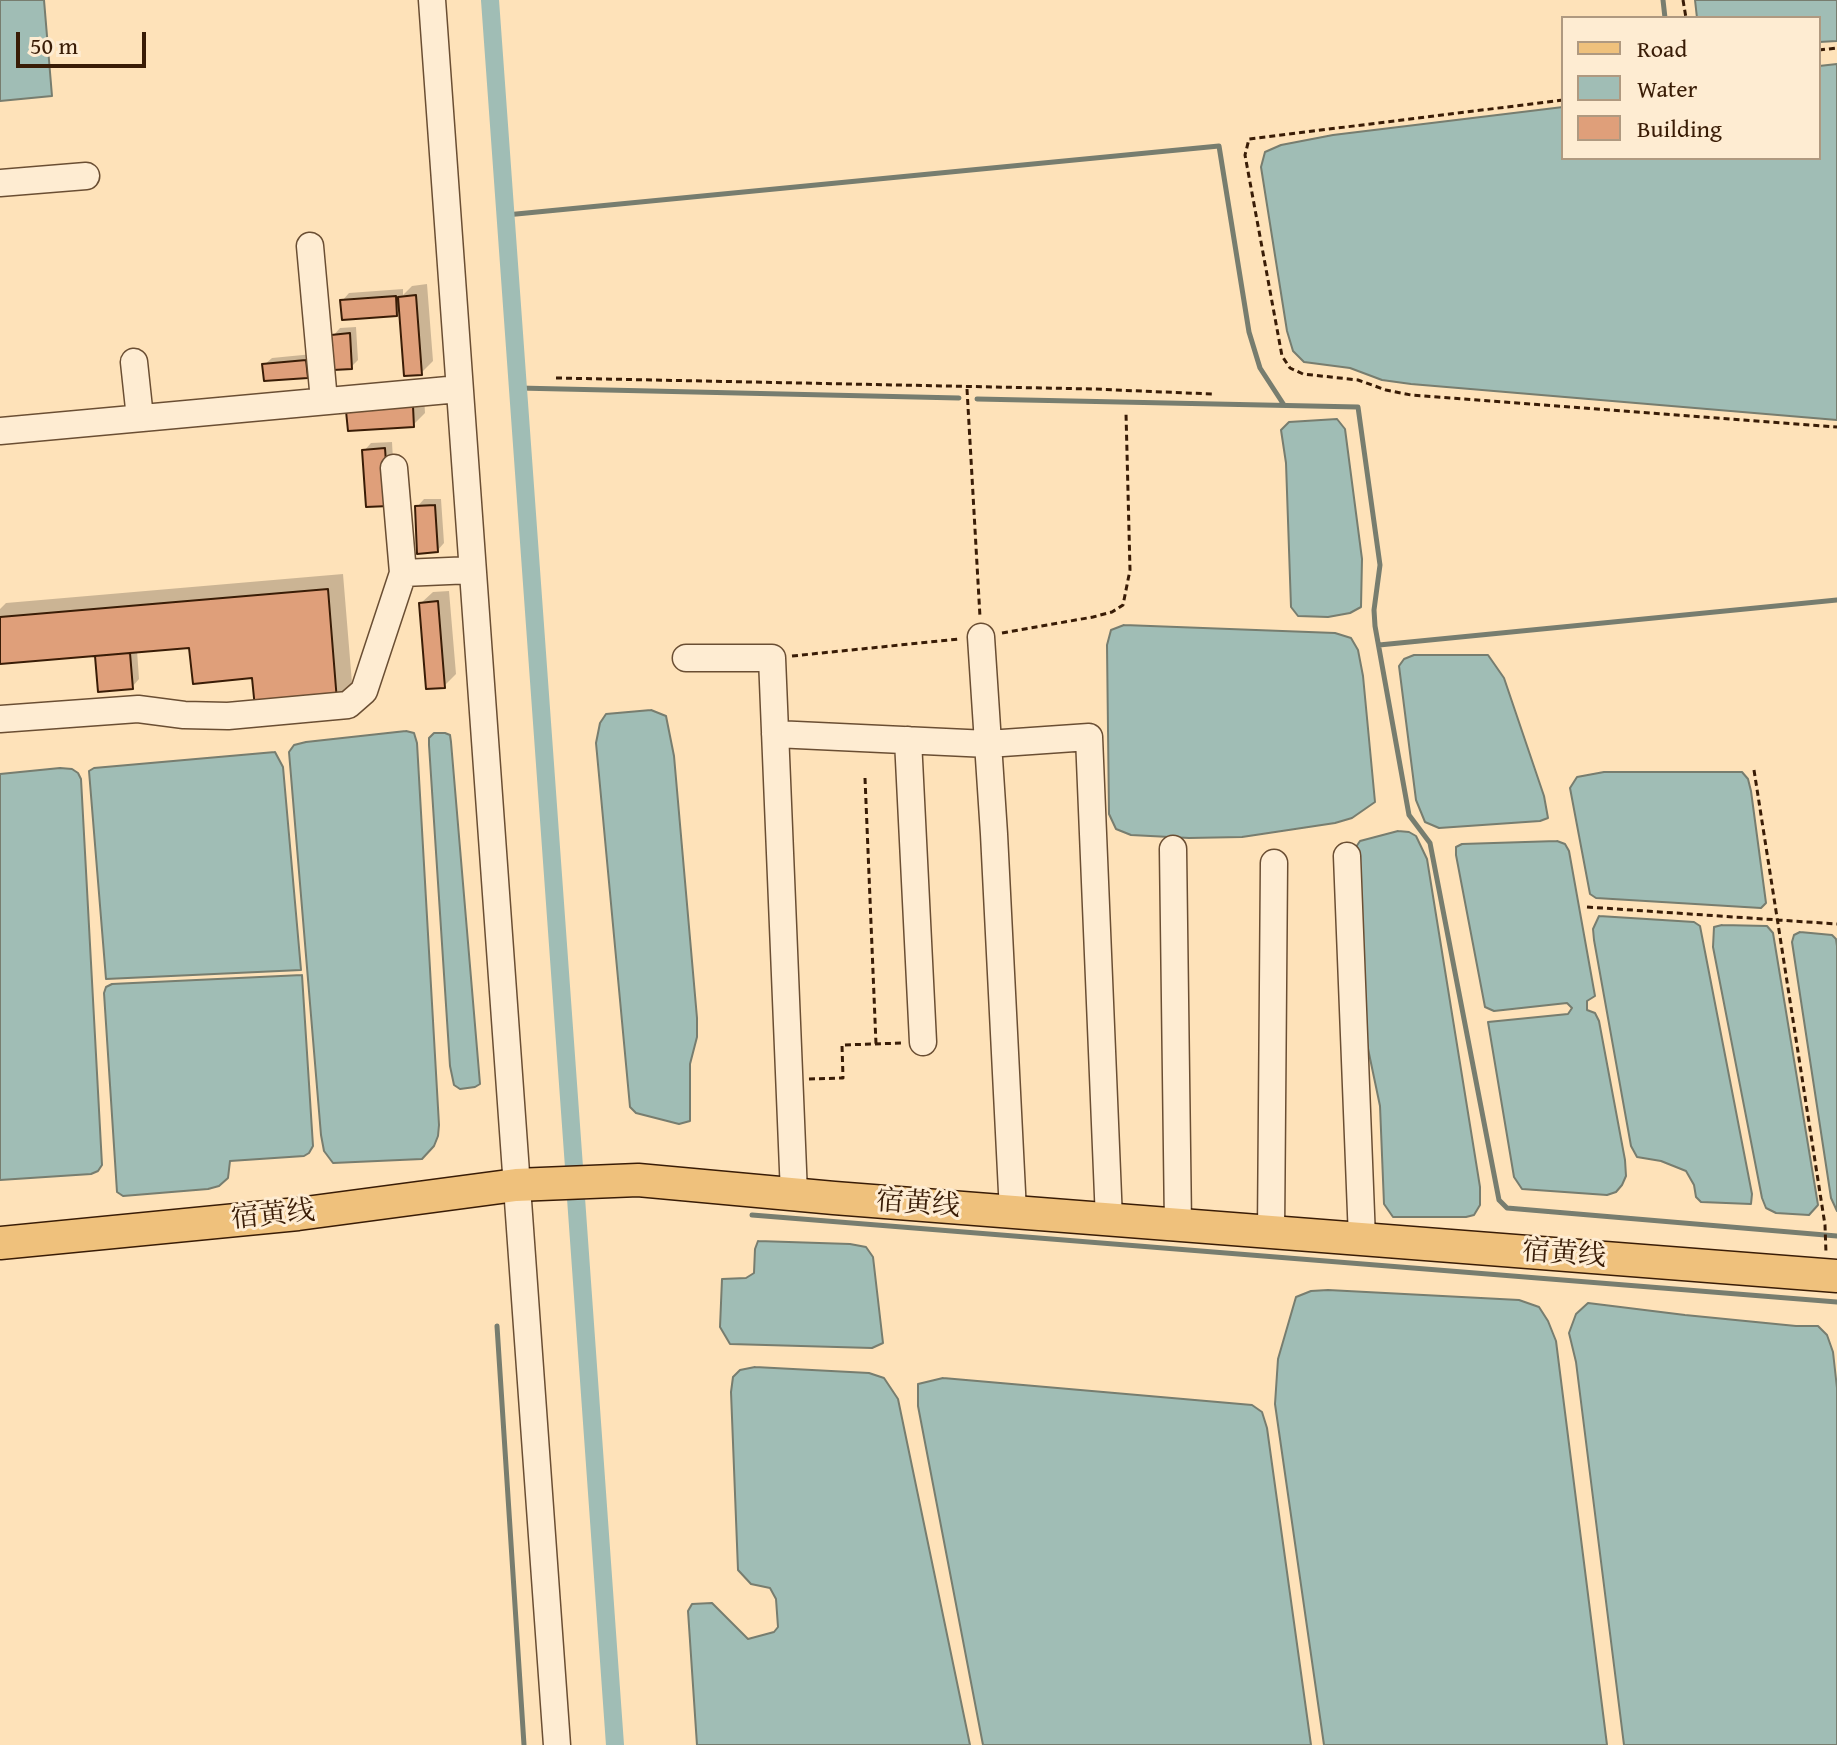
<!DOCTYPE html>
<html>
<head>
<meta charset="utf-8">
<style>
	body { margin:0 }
	#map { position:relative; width:1837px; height:1745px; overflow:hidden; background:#fee2b9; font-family:"Gentium Book Plus",serif }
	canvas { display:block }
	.legend { position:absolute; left:1561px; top:16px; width:260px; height:144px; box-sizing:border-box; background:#feecd2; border:2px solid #af9980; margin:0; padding:10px 14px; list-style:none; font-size:24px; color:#391c06 }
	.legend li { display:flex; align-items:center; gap:16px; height:40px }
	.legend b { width:40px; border:2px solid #af9980 }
	.scale { position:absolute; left:16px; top:32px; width:130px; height:36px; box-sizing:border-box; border:4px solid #391c06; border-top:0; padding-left:10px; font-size:24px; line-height:28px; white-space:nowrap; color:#391c06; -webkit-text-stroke:6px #feecd2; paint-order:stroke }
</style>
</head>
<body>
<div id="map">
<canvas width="1837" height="1745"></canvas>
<ul class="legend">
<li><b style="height:10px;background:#efc17c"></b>Road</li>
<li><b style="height:22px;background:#a0bdb5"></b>Water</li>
<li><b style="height:22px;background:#df9f7a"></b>Building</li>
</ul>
<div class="scale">50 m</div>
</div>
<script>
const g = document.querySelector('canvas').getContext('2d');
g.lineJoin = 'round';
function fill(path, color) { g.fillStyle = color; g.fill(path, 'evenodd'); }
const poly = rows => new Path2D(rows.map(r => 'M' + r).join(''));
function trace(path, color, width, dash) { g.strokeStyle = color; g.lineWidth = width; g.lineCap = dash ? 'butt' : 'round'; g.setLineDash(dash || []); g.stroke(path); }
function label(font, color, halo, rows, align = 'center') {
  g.font = font + ' "Gentium Book Plus","Noto Serif SC",serif'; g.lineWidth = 6; g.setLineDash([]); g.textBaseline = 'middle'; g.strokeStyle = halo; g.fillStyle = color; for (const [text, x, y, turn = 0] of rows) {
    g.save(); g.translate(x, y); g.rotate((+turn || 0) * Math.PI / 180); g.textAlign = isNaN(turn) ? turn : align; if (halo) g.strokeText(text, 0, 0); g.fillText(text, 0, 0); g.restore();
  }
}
const water = poly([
	[0,0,44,0,52,96,0,101,0,0],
	[1695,0,1837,0,1837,41,1819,42,1819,18,1697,18,1695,0],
	[1837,64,1837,420,1411,384,1382,380,1350,368,1304,362,1293,351,1287,331,1261,167,1265,152,1281,145,1333,135,1563,107,1563,158,1819,158,1819,66,1837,64],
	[1337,419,1345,429,1362,559,1361,607,1350,613,1328,617,1298,616,1291,607,1286,463,1281,430,1289,422,1337,419],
	[1124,625,1335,633,1351,638,1358,650,1363,676,1375,802,1352,818,1335,823,1242,837,1189,838,1131,835,1116,829,1109,814,1107,645,1111,630,1124,625],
	[1414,655,1488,655,1504,678,1544,796,1548,818,1540,821,1439,828,1425,822,1416,800,1399,666,1404,659,1414,655],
	[651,710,666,716,674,756,697,1018,697,1037,690,1064,690,1121,679,1124,636,1113,630,1107,596,743,600,723,606,714,651,710],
	[406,731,414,733,417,743,439,1125,438,1136,434,1146,422,1159,333,1163,324,1151,321,1135,289,752,294,745,306,742,406,731],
	[434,733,445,733,450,735,451,742,480,1084,475,1087,460,1089,454,1085,450,1066,429,745,429,738,434,733],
	[275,752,283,767,301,970,106,979,89,771,94,768,275,752],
	[60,768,72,769,78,773,81,779,102,1165,98,1171,91,1174,0,1180,0,774,60,768],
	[1604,772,1742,772,1748,779,1751,791,1766,903,1761,908,1596,898,1590,894,1570,788,1577,777,1604,772],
	[1398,831,1409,832,1416,836,1427,859,1480,1187,1480,1205,1474,1215,1466,1217,1393,1217,1384,1204,1380,1106,1358,1001,1354,850,1360,841,1398,831],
	[1557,841,1565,844,1569,851,1595,996,1587,1001,1587,1010,1595,1013,1599,1021,1625,1160,1626,1176,1622,1185,1616,1192,1607,1195,1522,1189,1514,1177,1488,1022,1568,1014,1572,1008,1567,1003,1494,1011,1485,1007,1456,855,1456,847,1462,844,1557,841],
	[1599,916,1694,922,1700,926,1752,1194,1751,1204,1701,1202,1696,1197,1694,1185,1686,1171,1661,1161,1637,1157,1631,1146,1594,940,1593,929,1599,916],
	[1722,925,1767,926,1773,933,1818,1205,1809,1215,1776,1213,1766,1208,1762,1198,1713,947,1714,927,1722,925],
	[1800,932,1832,935,1836,939,1837,946,1837,1211,1831,1198,1792,942,1794,935,1800,932],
	[302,975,313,1146,309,1153,304,1156,230,1161,228,1178,219,1186,208,1189,123,1196,117,1192,104,993,106,987,112,984,302,975],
	[758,1241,850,1244,866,1247,873,1257,883,1343,872,1348,730,1344,720,1327,722,1279,746,1278,754,1273,755,1249,758,1241],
	[1328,1290,1519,1300,1539,1307,1548,1321,1556,1341,1607,1745,1324,1745,1275,1404,1278,1359,1296,1297,1311,1291,1328,1290],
	[1588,1303,1685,1315,1796,1326,1818,1326,1827,1335,1833,1352,1837,1388,1837,1745,1624,1745,1576,1362,1569,1333,1576,1314,1588,1303],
	[755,1367,869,1373,884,1378,898,1399,970,1745,697,1745,688,1611,692,1604,712,1603,748,1639,774,1632,778,1627,776,1599,770,1588,751,1584,738,1570,731,1392,733,1377,740,1370,755,1367],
	[943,1378,1252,1405,1262,1412,1267,1428,1311,1745,983,1745,918,1406,918,1384,943,1378]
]);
const shadow = poly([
	[427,284,433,361,421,373,401,309,397,314,342,301,349,293,403,289,403,295,412,286],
	[356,327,358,360,351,367,333,336,340,328],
	[313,354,314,368,307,376,264,365,272,358],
	[424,396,425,413,413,425,349,429],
	[392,442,395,496,364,451,371,443],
	[424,499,441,499,444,543,437,551,417,507],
	[343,574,352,683,336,699,254,676,191,646,137,650,139,679,132,687,97,657,100,653,0,662,0,609,6,603],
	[449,591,456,674,444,686,421,603,433,592]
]);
const stream = poly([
	[1663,0,1665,18],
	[506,215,1219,146,1249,332,1260,368,1284,405],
	[518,388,959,398],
	[977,399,1358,407,1380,565,1374,610,1375,626,1409,815,1430,843,1499,1200,1507,1208,1837,1236],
	[1379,645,1837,600],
	[752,1215,1837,1302],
	[497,1326,524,1745]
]);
const canal = poly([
	[490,0,574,1167],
	[576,1198,615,1745]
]);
const building = poly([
	[416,295,422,375,404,376,398,297,416,295],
	[396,296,397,316,342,320,340,300,396,296],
	[350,333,352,369,333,370,331,335,350,333],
	[306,360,308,378,264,381,262,364,306,360],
	[413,406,414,427,348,431,346,411,413,406],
	[385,448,389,506,366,507,362,450,385,448],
	[435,505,438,552,417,554,415,506,435,505],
	[328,589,337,701,255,708,252,678,193,684,189,648,0,664,0,617,328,589],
	[438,601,445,688,426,689,419,603,438,601],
	[130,653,133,689,98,692,95,656,130,653]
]);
const path = poly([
	[1683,0,1686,18],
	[1819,50,1837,48],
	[1563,100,1249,139,1245,155,1282,356,1290,368,1303,374,1358,380,1386,390,1411,395,1837,427],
	[556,378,1093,389,1212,394],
	[967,389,980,617],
	[1002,633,1093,617,1112,612,1123,605,1130,570,1126,413],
	[792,656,959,639],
	[1754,770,1825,1225,1826,1253],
	[865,778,876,1044],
	[1587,907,1837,924],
	[809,1079,843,1078,842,1045,903,1043]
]);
const minor = poly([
	[432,0,557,1745],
	[0,183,86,176],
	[310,246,324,401],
	[134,362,140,418],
	[0,431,459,389],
	[403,573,472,570],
	[981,637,994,834,1013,1212],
	[686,658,772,658,794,1194],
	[0,719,138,709,184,715,228,716,348,705,364,691,403,573,394,468],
	[775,734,988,744,1089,737,1109,1220],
	[908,740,923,1042],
	[1173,849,1178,1225],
	[1347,856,1362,1239],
	[1271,1232,1274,863]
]);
const major = poly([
	[0,1243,298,1214,516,1185,638,1180,834,1198,1837,1276]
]);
const streetNames = [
	["宿黄线",918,1205,4],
	["宿黄线",273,1216,-6],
	["宿黄线",1564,1255,4]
];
fill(water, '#a0bdb5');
trace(water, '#777d6f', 2);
fill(shadow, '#0003');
trace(stream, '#777d6f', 5);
trace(canal, '#a0bdb5', 18);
fill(building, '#df9f7a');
trace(building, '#391c06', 2);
trace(minor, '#6a4e33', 29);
trace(major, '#391c06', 35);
trace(path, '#391c06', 3, [6, 4]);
trace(minor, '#feecd2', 26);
trace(major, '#efc17c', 32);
label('28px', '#391c06', '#feecd2', streetNames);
</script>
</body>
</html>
